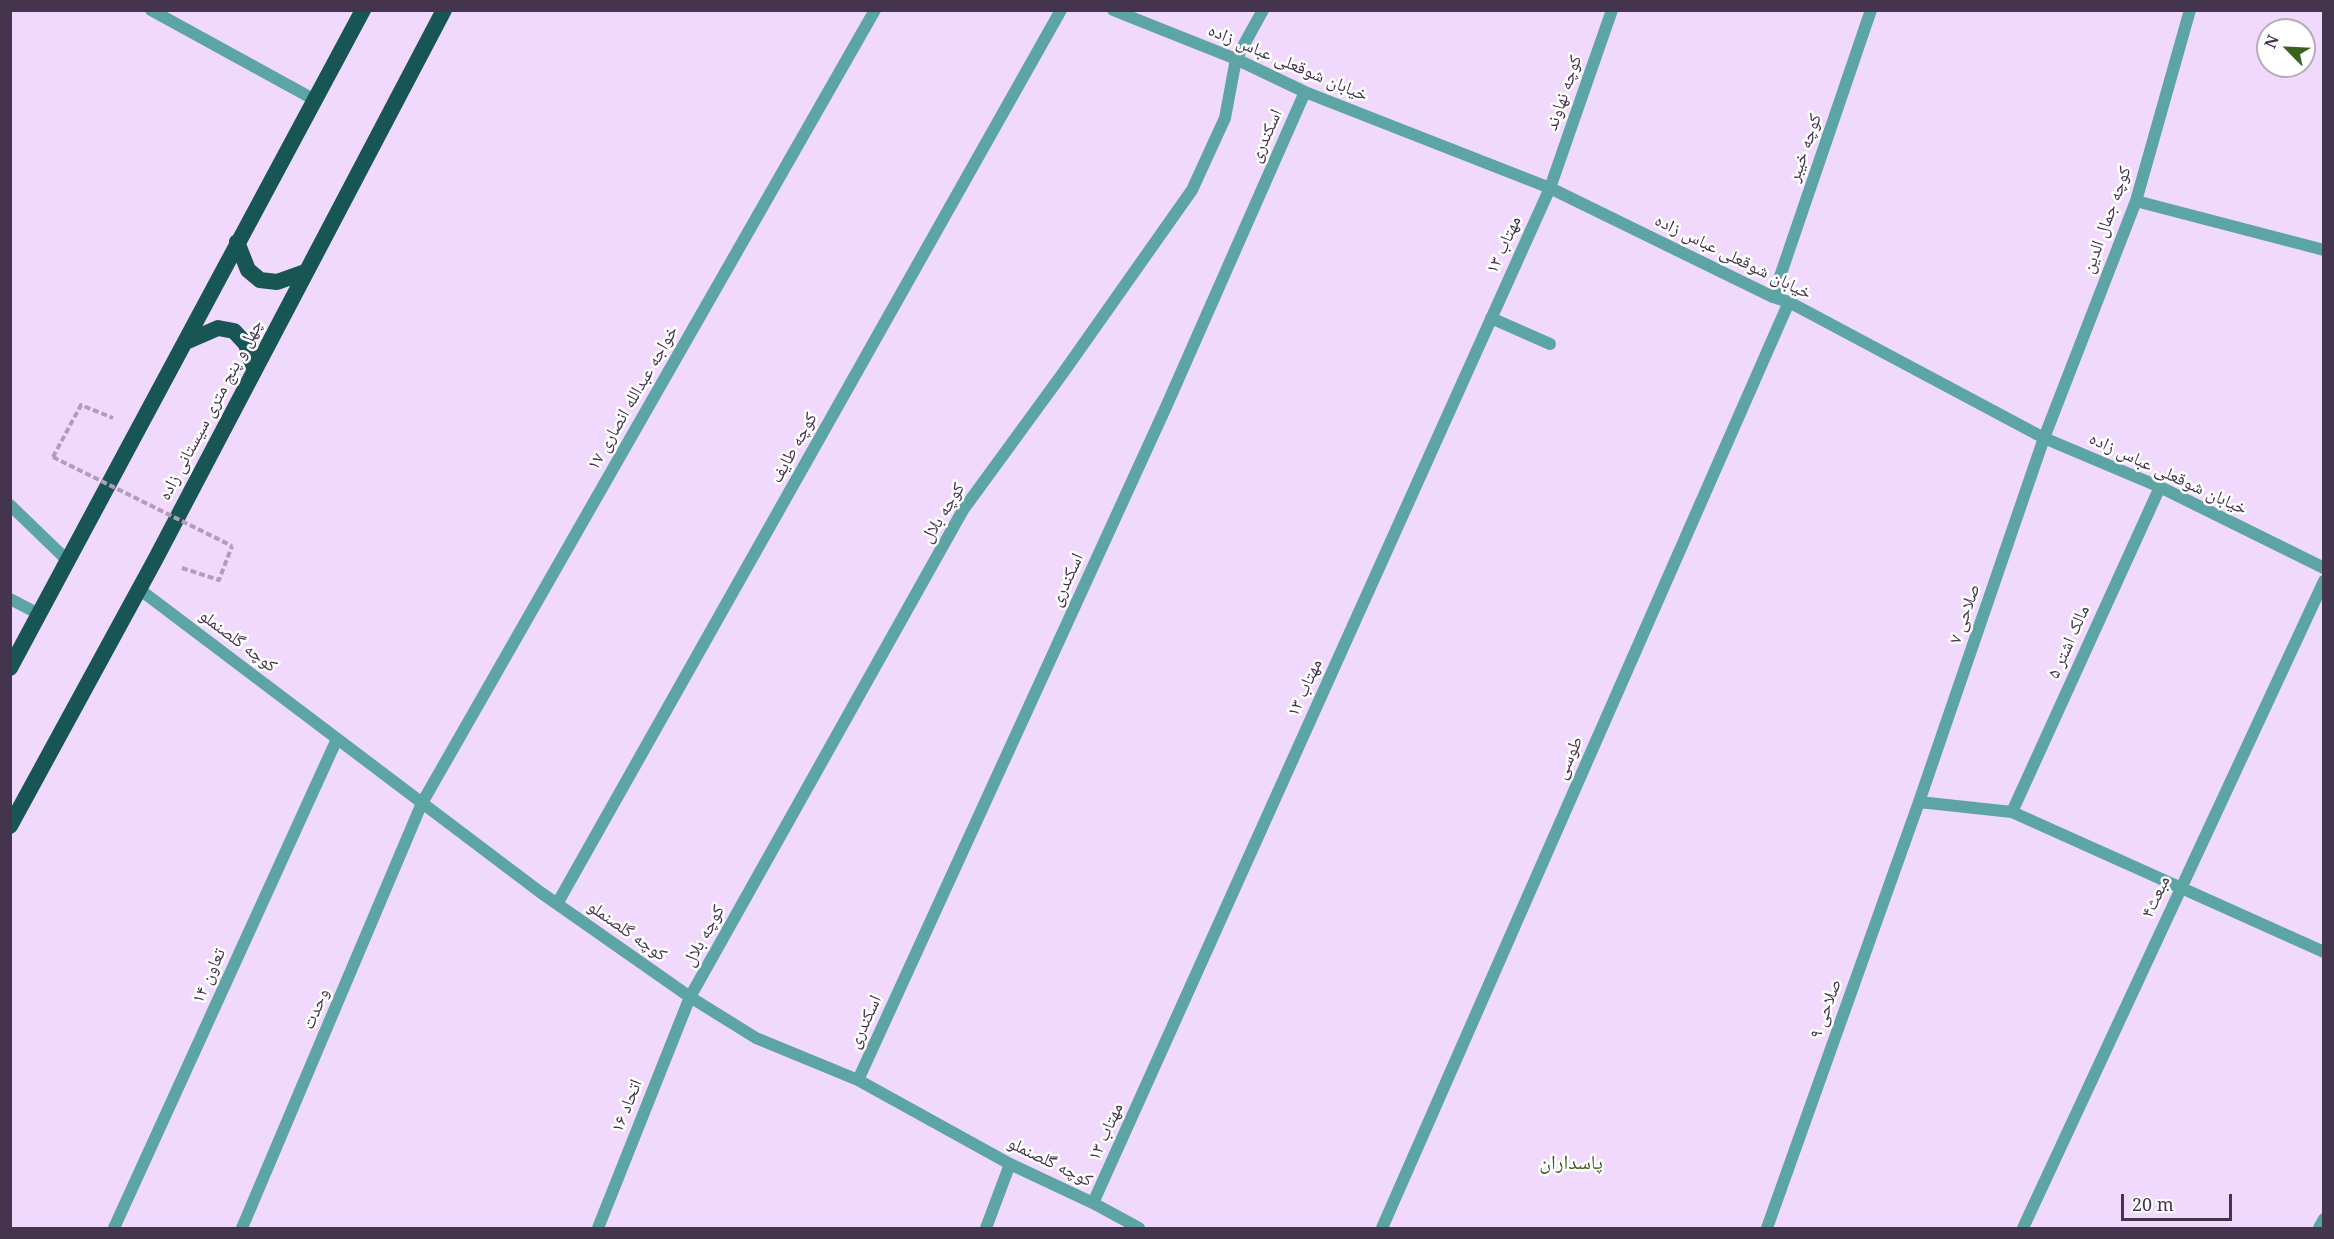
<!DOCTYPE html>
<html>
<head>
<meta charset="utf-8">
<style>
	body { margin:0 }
	#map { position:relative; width:2334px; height:1239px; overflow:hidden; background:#f1d9fd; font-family:"Noto Serif",serif }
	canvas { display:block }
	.frame { position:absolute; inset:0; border:12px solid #45344d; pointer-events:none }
	.north { position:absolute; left:2256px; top:18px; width:60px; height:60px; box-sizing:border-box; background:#fff; border:2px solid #b5aeb8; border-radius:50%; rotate:294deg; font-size:16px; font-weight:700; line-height:24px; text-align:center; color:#45344d }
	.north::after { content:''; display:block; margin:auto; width:21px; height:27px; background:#3b631e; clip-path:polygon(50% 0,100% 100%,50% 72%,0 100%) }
	.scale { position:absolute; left:2121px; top:1194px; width:111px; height:27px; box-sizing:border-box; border:3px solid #45344d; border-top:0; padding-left:8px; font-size:18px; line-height:21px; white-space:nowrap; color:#45344d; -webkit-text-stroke:4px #fff; paint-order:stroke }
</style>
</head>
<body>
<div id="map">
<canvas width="2334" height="1239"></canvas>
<div class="frame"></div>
<div class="north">N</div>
<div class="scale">20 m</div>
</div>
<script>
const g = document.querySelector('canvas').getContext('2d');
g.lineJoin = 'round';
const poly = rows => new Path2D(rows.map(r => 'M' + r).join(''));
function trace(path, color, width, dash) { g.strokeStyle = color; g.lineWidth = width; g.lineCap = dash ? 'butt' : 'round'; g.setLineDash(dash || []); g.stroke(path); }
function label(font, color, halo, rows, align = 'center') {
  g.font = font + ' "Noto Serif","Noto Naskh Arabic",serif'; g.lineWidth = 5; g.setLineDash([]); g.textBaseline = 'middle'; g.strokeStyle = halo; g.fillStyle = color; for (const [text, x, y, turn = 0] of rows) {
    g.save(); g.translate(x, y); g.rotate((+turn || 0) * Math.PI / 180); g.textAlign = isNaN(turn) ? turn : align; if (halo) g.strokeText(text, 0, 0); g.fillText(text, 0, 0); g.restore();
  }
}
const path = poly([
	[53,457,81,405,113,418],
	[182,568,219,580,232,546]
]);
const minor = poly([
	[151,10,315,100],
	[1113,10,1236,59,1305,92,1550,188,1773,297,1789,302,2044,438,2160,487,2324,568],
	[2136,201,2324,250],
	[1773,297,1871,10],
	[1491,318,1550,344],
	[10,505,68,561],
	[139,589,540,892,690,997,756,1038,858,1080,1010,1164,1093,1203,1139,1228],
	[10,599,39,614],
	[1919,802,2012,812,2324,952],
	[2012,812,2160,487],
	[557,904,1061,10],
	[858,1080,1166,407,1305,92],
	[1093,1203,1550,188,1612,10],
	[114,1228,337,739],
	[242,1228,422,803,875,10],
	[598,1228,690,997,963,510,1063,373,1192,190,1225,118,1236,59,1263,10],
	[986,1228,1010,1164],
	[1382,1228,1789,302],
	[1767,1228,1919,802,2044,438,2136,201,2190,10],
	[2023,1228,2324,581],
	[2319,1228,2324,1219]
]);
const trunk = poly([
	[237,242,248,270,260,280,277,282,305,272],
	[188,341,218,328,234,331,246,344,254,371],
	[10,668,363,10],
	[10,826,155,560,444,10]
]);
const pathBridge = poly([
	[53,457,232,546]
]);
const streetNames = [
	["خیابان شوقعلی عباس زاده",1288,63,23],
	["کوچه نهاوند",1564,93,-71],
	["اسکندری",1266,136,-66],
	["کوچه خیبر",1805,148,-71],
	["کوچه جمال الدین",2107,220,-70],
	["مهتاب ۱۳",1504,245,-66],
	["خیابان شوقعلی عباس زاده",1733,257,26],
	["خواجه عبدالله انصاری ۱۷",633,398,-60],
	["چهل و پنج متری سیستانی زاده",211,410,-62],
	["کوچه طایف",794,448,-61],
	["خیابان شوقعلی عباس زاده",2168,474,25],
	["کوچه بلال",943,513,-58],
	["اسکندری",1067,580,-65],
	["صلاحی ۷",1965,614,-71],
	["کوچه گلصنملو",238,641,37],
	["مالک اشتر ۵",2069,642,-66],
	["مهتاب ۱۳",1305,688,-66],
	["طوسی",1569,758,-66],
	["مبعث۴",2156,897,-65],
	["کوچه گلصنملو",627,931,35],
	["کوچه بلال",704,936,-61],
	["تعاون ۱۴",209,976,-66],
	["وحدت",316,1009,-67],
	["صلاحی ۹",1826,1009,-70],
	["اسکندری",865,1022,-65],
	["اتحاد ۱۶",627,1106,-68],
	["مهتاب ۱۳",1106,1132,-66],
	["کوچه گلصنملو",1050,1162,26]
];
const neighbourhoodNames = [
	["پاسداران",1571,1163]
];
trace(path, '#b29cbc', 4, [6, 3]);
trace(minor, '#5da4a4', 12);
trace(trunk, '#185656', 16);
trace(pathBridge, '#b29cbc', 4, [6, 3]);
label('18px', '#45344d', '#fff', streetNames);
label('20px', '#3a5f21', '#fff', neighbourhoodNames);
</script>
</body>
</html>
